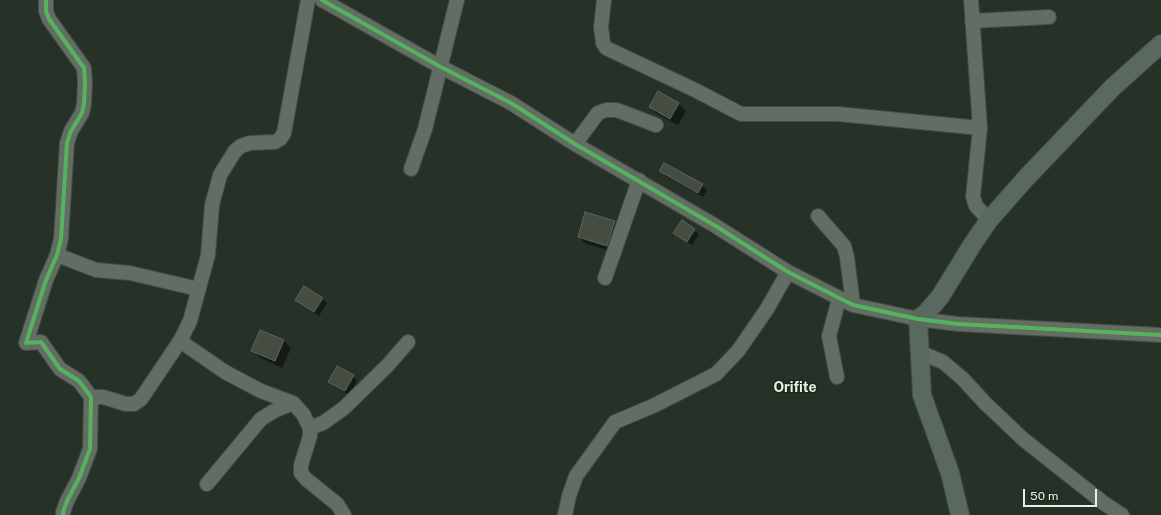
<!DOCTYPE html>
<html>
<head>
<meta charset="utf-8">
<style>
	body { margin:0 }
	#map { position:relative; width:1161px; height:515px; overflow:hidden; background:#263227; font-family:"Public Sans",sans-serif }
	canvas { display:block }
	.scale { position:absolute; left:1023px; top:489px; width:74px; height:18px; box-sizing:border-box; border:2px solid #e5f2e5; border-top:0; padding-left:5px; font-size:12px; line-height:14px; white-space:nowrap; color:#e5f2e5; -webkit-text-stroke:3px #182c19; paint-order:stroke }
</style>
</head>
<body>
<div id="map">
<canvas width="1161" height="515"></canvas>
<div class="scale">50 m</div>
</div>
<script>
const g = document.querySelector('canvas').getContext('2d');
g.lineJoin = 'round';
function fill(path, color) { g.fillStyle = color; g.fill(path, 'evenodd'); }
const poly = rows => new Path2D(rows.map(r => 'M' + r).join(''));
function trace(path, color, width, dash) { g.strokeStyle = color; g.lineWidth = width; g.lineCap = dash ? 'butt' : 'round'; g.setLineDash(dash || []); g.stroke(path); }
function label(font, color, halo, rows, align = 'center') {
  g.font = font + ' "Public Sans",sans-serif'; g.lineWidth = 3; g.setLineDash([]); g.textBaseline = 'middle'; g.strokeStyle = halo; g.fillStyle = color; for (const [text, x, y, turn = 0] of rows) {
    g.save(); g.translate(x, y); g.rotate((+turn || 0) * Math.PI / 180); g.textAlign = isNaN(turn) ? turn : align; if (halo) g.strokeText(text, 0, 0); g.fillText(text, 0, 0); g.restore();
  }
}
const shadow = poly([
	[679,104,686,111,678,125,657,114,650,107],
	[661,171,702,185,707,190,703,197,665,176],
	[615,222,622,229,614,252,586,244,579,237],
	[682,222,699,234,692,245,675,233],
	[305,287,323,299,327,303,319,316,301,304,297,300],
	[261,331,284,341,291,348,282,368,259,357,252,350],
	[353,376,357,380,350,395,334,386,330,382]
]);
const building = poly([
	[658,91,679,103,670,119,649,107,658,91],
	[664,163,703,184,698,193,659,171,664,163],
	[585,212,615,221,607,246,578,237,585,212],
	[682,220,695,229,687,242,673,233,682,220],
	[304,286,323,298,314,312,295,300,304,286],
	[260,330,284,340,275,361,251,351,260,330],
	[337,366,354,375,345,391,328,382,337,366]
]);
const minor = poly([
	[46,0,46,11,49,19,84,68,85,82,84,104,82,113,71,131,67,143,61,239,57,255,46,280,26,343,41,342,60,369,79,381,91,397,90,449,79,478,67,501,63,512,63,515],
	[322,0,439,66,511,103,575,144,714,225,788,272,853,305,918,319,958,324,1161,335],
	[604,0,601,27,603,43,606,48,695,90,741,114,838,114,980,128],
	[971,0,980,128,973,197,976,206,989,220],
	[972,21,1049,17],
	[575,144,598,113,606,110,617,110,656,125],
	[411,169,425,129,457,0],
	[818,216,844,246,847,257,853,305],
	[57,255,96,270,130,273,198,289],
	[605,278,639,180],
	[180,341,225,372,261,391,293,403,303,414,310,428,310,436,301,465,301,473,306,479,337,504,344,515],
	[919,352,943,362,963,379,985,403,1023,439,1105,504,1122,515],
	[837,377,829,336,839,299],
	[91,397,103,397,126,404,134,404,141,399,180,341,190,321,208,255,212,205,220,175,235,151,241,146,250,143,275,142,280,139,284,133,308,0],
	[310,428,323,423,344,408,388,365,408,342],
	[207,484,261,419,274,411,293,403],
	[565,515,569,496,576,476,615,422,653,406,716,374,738,351,767,309,788,272]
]);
const major = poly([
	[960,515,950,473,922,395,918,319,926,313,940,297,972,245,989,220,1026,178,1112,88,1161,44]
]);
const cycleway = poly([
	[46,0,46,11,49,19,84,68,85,82,84,104,82,113,71,131,67,143,61,239,57,255,46,280,26,343,41,342,60,369,79,381,91,397,90,449,79,478,67,501,63,512,63,515],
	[322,0,439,66,511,103,575,144,714,225,788,272,853,305,918,319,958,324,1161,335]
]);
const districtNames = [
	["Orifite",795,388]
];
fill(shadow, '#0007');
fill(building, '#454d43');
trace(building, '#5e655a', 1);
trace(minor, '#434d43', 16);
trace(major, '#434d43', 20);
trace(minor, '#626d63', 14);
trace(major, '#5a695f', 18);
trace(cycleway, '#56b35d', 4);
label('bold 14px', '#e5f2e5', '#182c19', districtNames);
</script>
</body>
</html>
